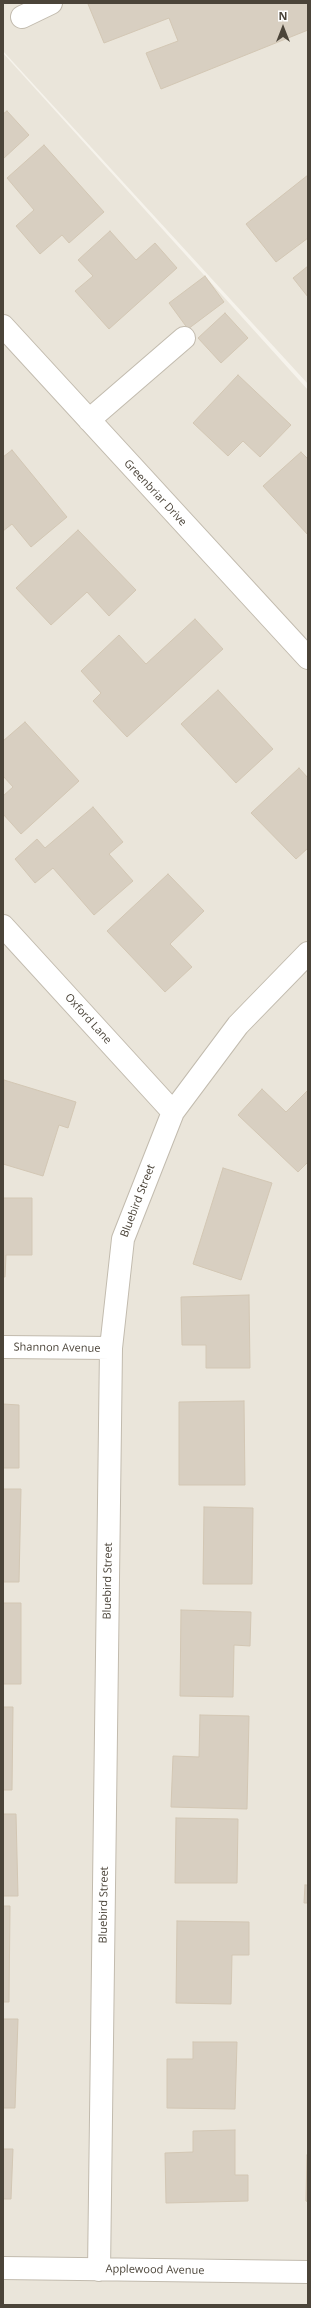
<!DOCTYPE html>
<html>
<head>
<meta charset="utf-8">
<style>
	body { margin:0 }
	#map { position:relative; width:311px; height:2308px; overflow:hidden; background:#f6f3ec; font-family:"Open Sans",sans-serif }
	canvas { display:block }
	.frame { position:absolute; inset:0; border:4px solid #4b4439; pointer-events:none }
	.north { position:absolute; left:263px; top:8px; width:40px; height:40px; -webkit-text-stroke:3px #fff; paint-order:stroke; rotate:0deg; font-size:11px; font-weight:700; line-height:16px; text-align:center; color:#4b4439 }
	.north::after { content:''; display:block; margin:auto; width:14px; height:18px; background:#4b4439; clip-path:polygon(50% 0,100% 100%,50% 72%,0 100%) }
</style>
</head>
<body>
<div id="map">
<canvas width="311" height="2308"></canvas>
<div class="frame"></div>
<div class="north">N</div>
</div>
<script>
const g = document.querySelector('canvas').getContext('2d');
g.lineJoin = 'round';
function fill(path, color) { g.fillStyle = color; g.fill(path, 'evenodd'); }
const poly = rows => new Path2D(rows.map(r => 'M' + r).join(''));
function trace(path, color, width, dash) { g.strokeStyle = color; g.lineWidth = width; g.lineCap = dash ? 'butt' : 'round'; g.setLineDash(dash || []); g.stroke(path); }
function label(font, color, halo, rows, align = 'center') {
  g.font = font + ' "Open Sans",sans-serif'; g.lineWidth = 3.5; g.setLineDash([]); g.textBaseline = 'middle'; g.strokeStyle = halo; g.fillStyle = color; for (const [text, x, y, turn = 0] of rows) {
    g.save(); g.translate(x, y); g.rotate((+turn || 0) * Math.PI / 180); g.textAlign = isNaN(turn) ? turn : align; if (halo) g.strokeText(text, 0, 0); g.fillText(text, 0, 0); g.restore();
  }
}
const residential = poly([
	[3,3,308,3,308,384,3,51],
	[3,53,308,390,308,2305,3,2305]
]);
const building = poly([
	[91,3,308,3,308,30,161,89,146,53,178,41,169,18,104,43,88,4,91,3],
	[7,111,29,135,3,159,3,114,7,111],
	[44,145,104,212,69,243,62,235,40,254,16,226,34,210,7,178,44,145],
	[308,175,308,238,276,262,246,224,308,175],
	[110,231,136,260,155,243,177,268,109,329,75,291,93,276,78,260,110,231],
	[308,266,308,297,293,278,308,266],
	[205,276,224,302,188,329,169,303,205,276],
	[225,313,248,338,221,363,198,338,225,313],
	[238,375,291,425,260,457,243,441,228,456,193,423,238,375],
	[12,450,67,517,31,547,12,524,3,531,3,457,12,450],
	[301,452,308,459,308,535,263,486,301,452],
	[78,530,136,590,109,616,87,592,51,625,16,588,78,530],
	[195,619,223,649,127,737,93,701,101,693,81,671,119,635,146,664,195,619],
	[218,690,273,749,236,783,181,724,218,690],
	[25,722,79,781,21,834,3,814,3,796,13,787,3,776,3,741,25,722],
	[299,768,308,778,308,848,296,859,251,813,299,768],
	[93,807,123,842,109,854,133,881,94,915,53,868,35,883,15,859,37,839,45,848,93,807],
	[168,874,204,911,170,944,192,967,165,992,107,931,168,874],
	[4,1080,76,1102,68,1128,59,1125,43,1176,3,1164,4,1080],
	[262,1089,286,1112,308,1090,308,1162,298,1172,238,1115,262,1089],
	[223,1168,272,1183,241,1280,193,1264,223,1168],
	[3,1198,32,1198,32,1255,6,1255,5,1277,3,1277,3,1198],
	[249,1295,250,1368,206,1368,206,1345,182,1345,181,1297,249,1295],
	[244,1401,245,1485,179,1485,179,1402,244,1401],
	[3,1404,19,1405,19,1468,3,1468,3,1404],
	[3,1489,21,1489,19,1582,3,1582,3,1489],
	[204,1507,253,1508,252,1584,203,1584,204,1507],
	[3,1603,21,1603,21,1684,3,1684,3,1603],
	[181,1610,251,1612,250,1646,234,1645,233,1697,180,1696,181,1610],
	[3,1707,13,1707,12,1790,3,1790,3,1707],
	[200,1715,249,1716,247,1809,171,1807,173,1756,199,1757,200,1715],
	[3,1814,16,1814,18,1896,3,1896,3,1814],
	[176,1818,238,1819,237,1883,175,1883,176,1818],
	[305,1885,308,1885,308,1903,304,1903,305,1885],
	[3,1906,10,1906,9,2002,3,2002,3,1906],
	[177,1921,249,1922,249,1955,232,1955,231,2004,176,2003,177,1921],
	[3,2019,18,2019,15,2108,3,2108,3,2019],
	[193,2042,237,2042,235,2109,167,2108,167,2059,193,2059,193,2042],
	[235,2130,235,2175,248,2175,248,2201,166,2203,165,2153,193,2152,193,2131,235,2130],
	[3,2149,13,2149,11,2199,3,2199,3,2149],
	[307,2155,308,2155,308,2202,306,2201,307,2155]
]);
const minor = poly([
	[22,17,51,3],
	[3,326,308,658],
	[89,420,184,338],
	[3,926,173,1112],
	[3,1347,111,1348],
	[3,2268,308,2272],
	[99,2270,111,1348,123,1239,173,1112,238,1025,308,953]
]);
const streetNames = [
	["Greenbriar Drive",155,493,47],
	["Oxford Lane",88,1019,48],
	["Bluebird Street",138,1201,-69],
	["Shannon Avenue",57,1348,1],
	["Bluebird Street",108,1581,-89],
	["Bluebird Street",104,1905,-89],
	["Applewood Avenue",155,2270,1]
];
fill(residential, '#eae5da');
fill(building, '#d8cfc1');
trace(building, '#d3c7b4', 1);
trace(minor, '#c2bbae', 24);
trace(minor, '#fff', 22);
label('11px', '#4b4439', '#fff', streetNames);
</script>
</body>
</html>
